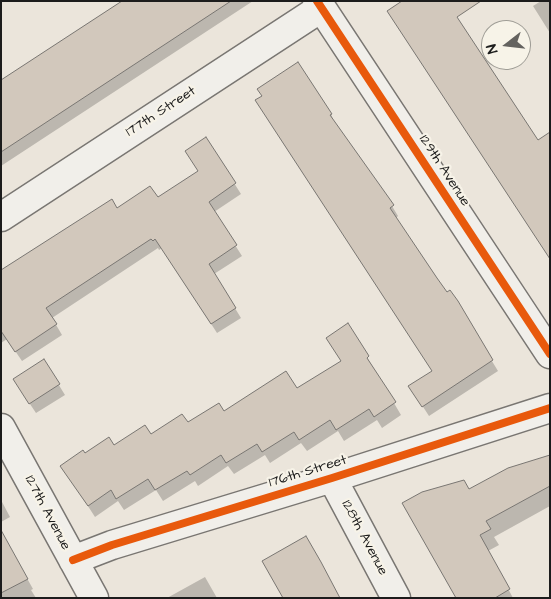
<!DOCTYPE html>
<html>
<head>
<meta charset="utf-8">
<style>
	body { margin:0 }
	#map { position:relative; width:551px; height:599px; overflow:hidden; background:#ebe5db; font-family:"Architects Daughter",sans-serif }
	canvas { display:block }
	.frame { position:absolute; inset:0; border:2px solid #1c1c1c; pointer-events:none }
	.north { position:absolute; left:481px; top:20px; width:50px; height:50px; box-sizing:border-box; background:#f7f3e8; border:1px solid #9f9d96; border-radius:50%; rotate:254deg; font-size:14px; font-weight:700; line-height:20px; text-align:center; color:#1c1c1c }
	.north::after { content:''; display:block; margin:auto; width:18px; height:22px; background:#64625f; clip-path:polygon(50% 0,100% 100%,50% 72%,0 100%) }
</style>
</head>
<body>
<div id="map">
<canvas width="551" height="599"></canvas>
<div class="frame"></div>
<div class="north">N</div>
</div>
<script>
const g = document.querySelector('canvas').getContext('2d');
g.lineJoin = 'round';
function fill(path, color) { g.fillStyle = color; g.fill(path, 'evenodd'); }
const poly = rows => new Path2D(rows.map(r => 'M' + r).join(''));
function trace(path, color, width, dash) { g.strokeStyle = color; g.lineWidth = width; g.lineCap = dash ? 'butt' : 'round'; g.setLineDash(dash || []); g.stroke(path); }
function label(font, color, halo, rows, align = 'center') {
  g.font = font + ' "Architects Daughter",sans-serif'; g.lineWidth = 4.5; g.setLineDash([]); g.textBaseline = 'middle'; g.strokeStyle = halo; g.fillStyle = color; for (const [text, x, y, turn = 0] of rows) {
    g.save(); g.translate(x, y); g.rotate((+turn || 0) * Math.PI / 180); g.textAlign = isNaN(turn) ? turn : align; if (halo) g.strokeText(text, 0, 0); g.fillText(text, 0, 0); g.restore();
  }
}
const shadow = poly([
	[123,1,253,1,1,166,1,81],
	[541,1,550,1,550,33,533,6],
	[263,110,331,114,335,125,392,206,398,216,396,218,446,294,456,302,498,371,429,416,416,396,434,371],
	[206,139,241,194,214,212,242,256,214,274,241,318,217,333,162,248,159,250,158,248,52,318,62,335,22,361,7,339,1,343,1,272,117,210,158,199,199,172],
	[348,325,401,415,382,428,377,420,344,441,338,431,307,451,301,443,270,463,265,455,234,474,228,466,198,486,195,481,163,501,156,490,124,510,118,501,95,517,62,466,85,455,297,390,342,362],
	[44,361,65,395,36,413,20,389],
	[550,460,550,506,494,537,499,545,488,551,513,598,457,598,468,491],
	[1,500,10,517,1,522],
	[1,532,33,589,31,590,36,598,1,598],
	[205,577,217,598,167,598]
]);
const building = poly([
	[122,1,231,1,1,152,1,80,122,1],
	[402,1,481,1,457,17,538,140,550,132,550,259,387,11,402,1],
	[298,62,332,114,330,115,394,205,390,208,437,278,447,292,450,290,458,301,493,360,422,407,408,386,432,371,255,100,262,96,257,89,298,62],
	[206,137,236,183,209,202,237,245,209,264,236,308,211,324,155,239,153,241,151,239,46,308,57,324,15,352,1,331,1,270,112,199,117,208,150,186,158,197,198,171,185,151,206,137],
	[348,323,369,356,367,358,396,402,374,417,369,409,336,430,330,420,299,440,294,432,262,452,257,444,226,463,221,455,190,475,187,471,155,490,148,479,116,499,111,490,88,506,60,466,83,450,85,453,109,437,114,445,145,425,151,434,182,414,188,422,219,403,224,411,286,371,297,388,341,361,326,338,348,323],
	[44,359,60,384,29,404,13,379,44,359],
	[550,455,550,486,486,521,491,529,480,535,510,589,495,598,456,598,402,503,422,492,464,480,469,489,508,468,550,455],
	[1,530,28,579,1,593,1,530],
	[306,536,321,562,340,598,283,598,262,561,306,536]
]);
const minor = poly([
	[317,1,550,354],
	[1,217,321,8],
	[1,428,94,598],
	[332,478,396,598],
	[73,560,112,545,332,478,550,408]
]);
const cycleway = poly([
	[317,1,550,354],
	[73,560,112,545,332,478,550,408]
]);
const streetNames = [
	["177th Street",161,112,-33],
	["129th Avenue",444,171,57],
	["176th Street",308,472,-17],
	["127th Avenue",47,513,62],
	["128th Avenue",364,538,62]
];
fill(shadow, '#0003');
fill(building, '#d2c8bc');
trace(building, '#797672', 1);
trace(minor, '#797672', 31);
trace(minor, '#f1efea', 28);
trace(cycleway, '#e8590c', 8);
label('14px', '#1c1c1c', '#f7f3e8', streetNames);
</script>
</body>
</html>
